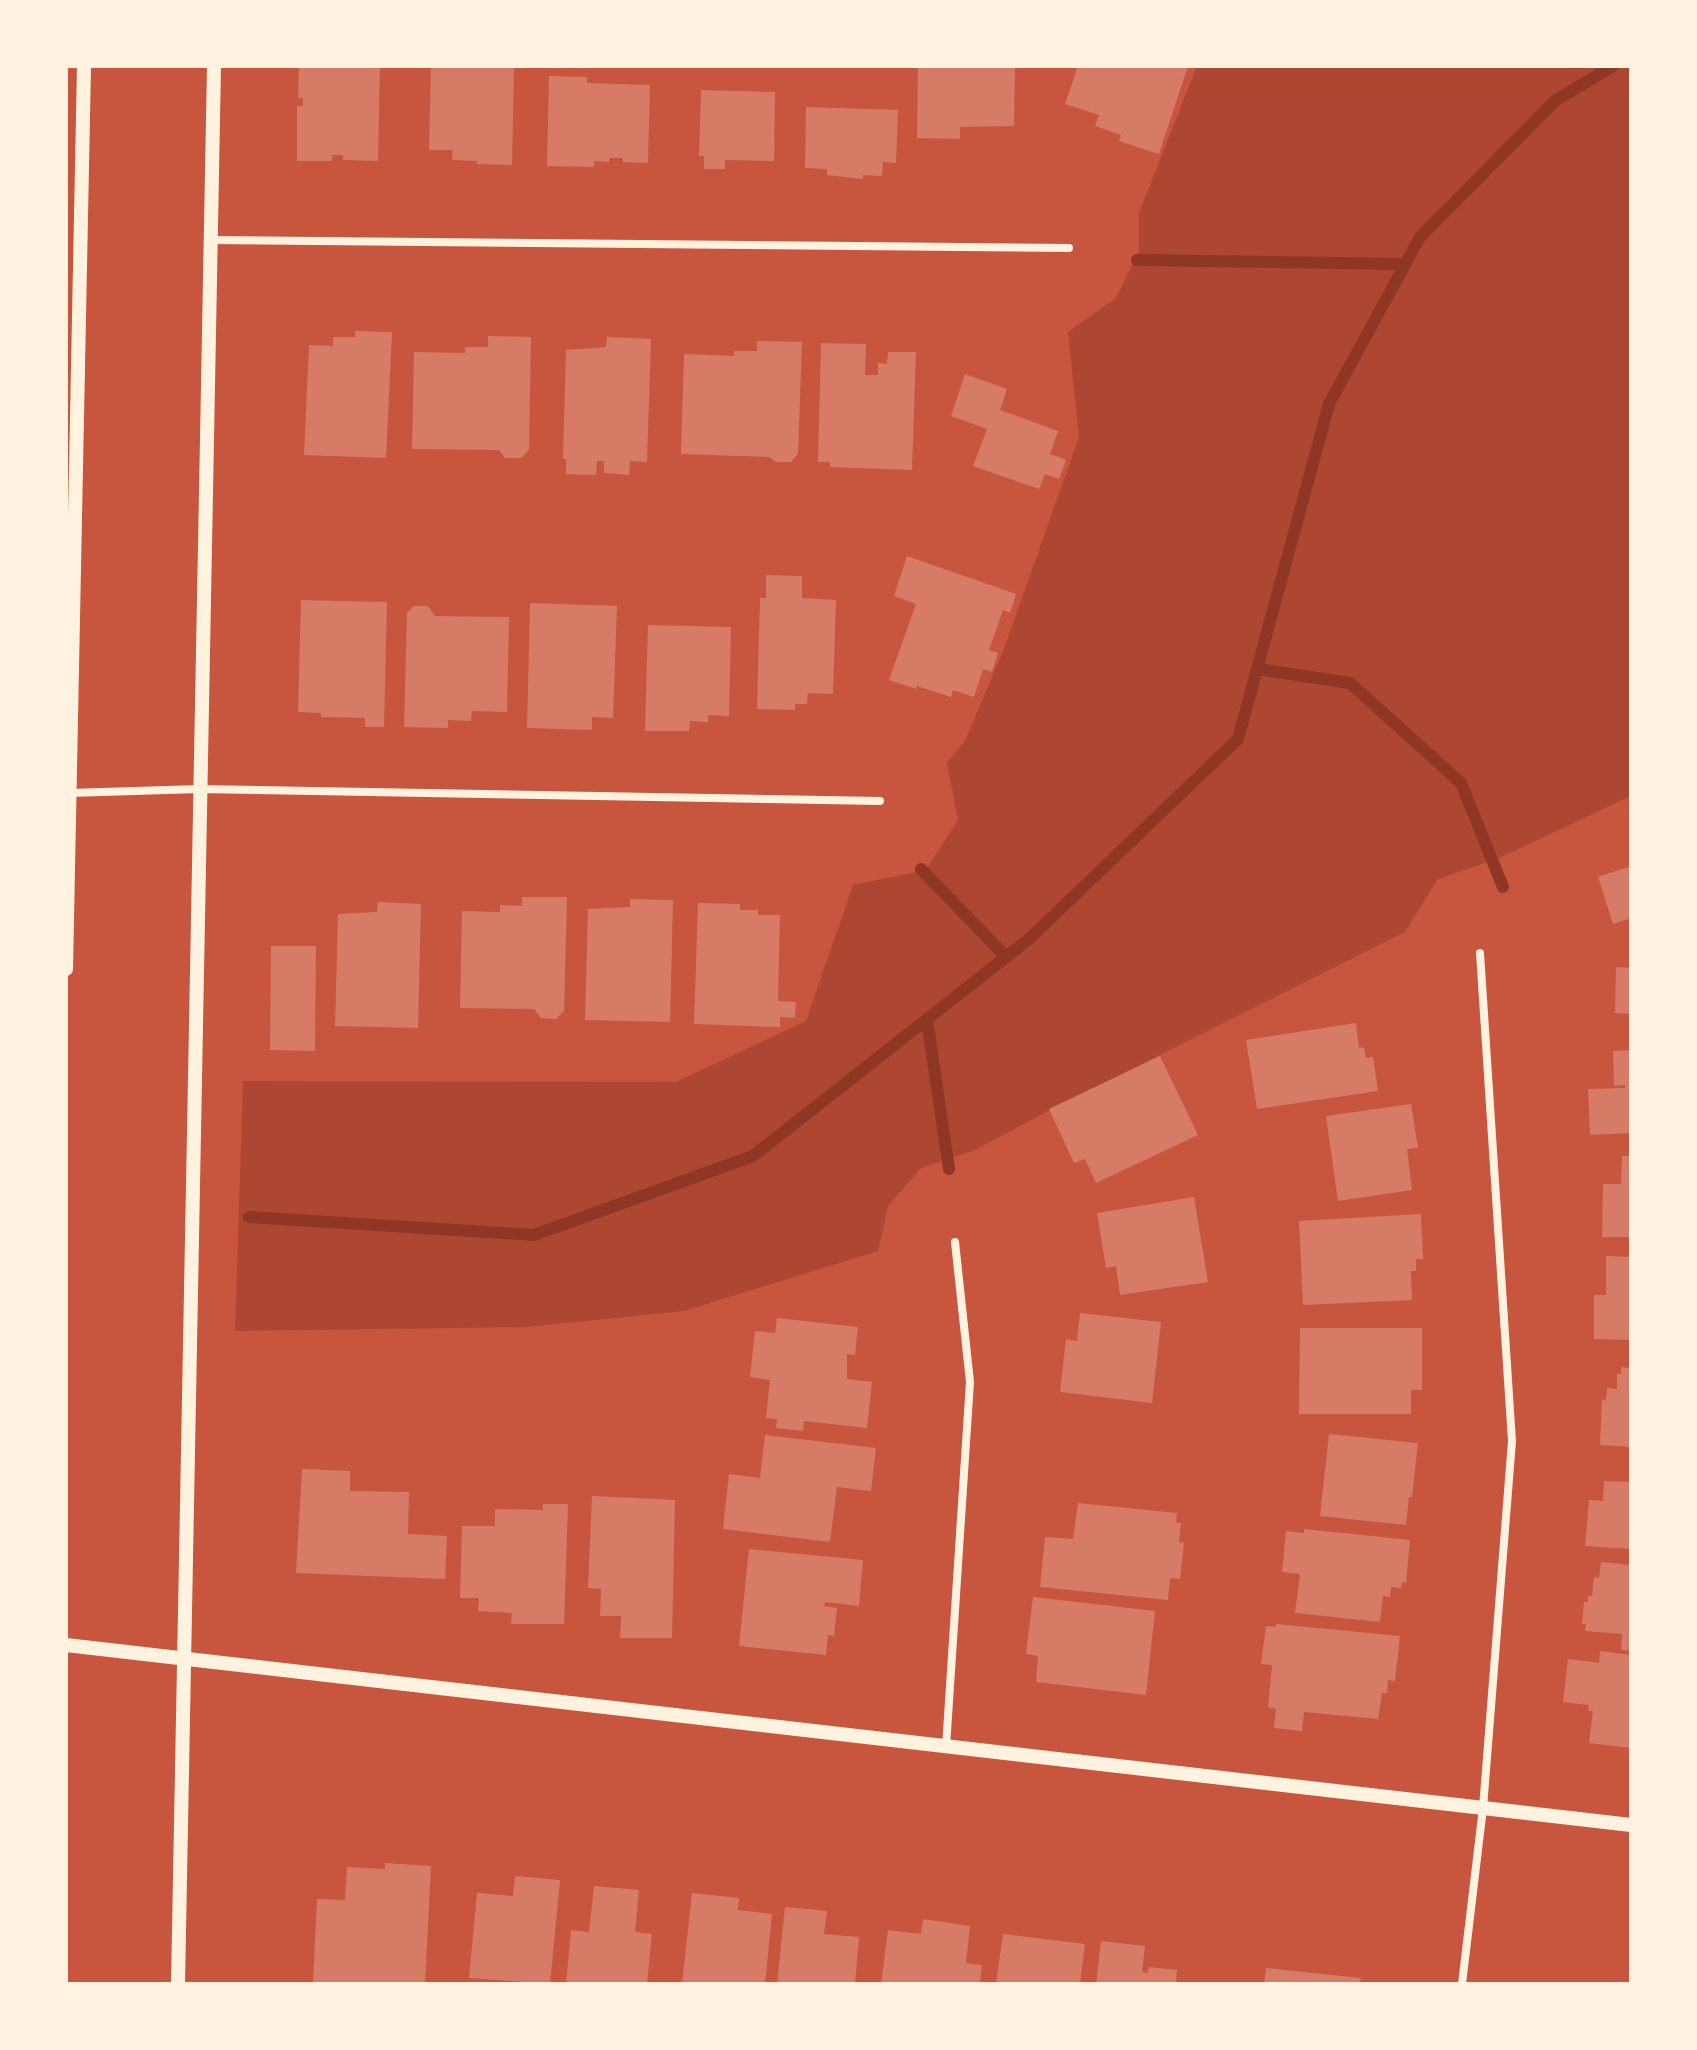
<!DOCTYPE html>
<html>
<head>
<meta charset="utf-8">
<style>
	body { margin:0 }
	#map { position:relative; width:1697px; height:2050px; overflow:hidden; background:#c8553d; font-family:"Nunito Sans",sans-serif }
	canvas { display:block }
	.frame { position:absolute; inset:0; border:68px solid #fff3e0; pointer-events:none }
</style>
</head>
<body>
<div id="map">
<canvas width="1697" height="2050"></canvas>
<div class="frame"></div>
</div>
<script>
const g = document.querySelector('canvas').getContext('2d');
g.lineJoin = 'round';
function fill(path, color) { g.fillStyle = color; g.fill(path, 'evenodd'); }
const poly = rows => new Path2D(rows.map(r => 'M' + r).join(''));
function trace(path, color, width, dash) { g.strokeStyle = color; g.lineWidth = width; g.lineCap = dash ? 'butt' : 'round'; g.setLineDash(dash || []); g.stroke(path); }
const green = poly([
	[1197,66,1631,66,1631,796,1499,858,1438,879,1405,932,1048,1111,975,1150,921,1168,888,1206,878,1251,684,1311,526,1327,235,1331,243,1081,676,1082,806,1021,853,885,926,870,958,820,947,763,966,739,1005,646,1079,437,1068,332,1116,298,1139,251,1139,213]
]);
const stream = poly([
	[1137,260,1406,264],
	[1257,669,1350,683,1461,783,1503,887],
	[921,869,1006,957],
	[927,1020,949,1169],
	[249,1217,534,1235,753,1156,1029,939,1238,739,1329,404,1420,237,1556,100,1613,66]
]);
const building = poly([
	[299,66,380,66,378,161,343,160,343,155,332,155,332,161,297,161,297,106,303,106,303,98,298,98],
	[431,66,514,66,512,165,477,164,477,161,452,160,453,150,429,150],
	[918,66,1015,66,1014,126,960,127,960,139,917,138],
	[1078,66,1188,66,1159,154,1119,141,1121,135,1095,126,1099,115,1065,104],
	[549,76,587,77,587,83,650,85,648,163,623,162,623,158,609,158,609,162,594,161,594,167,547,166],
	[701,90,775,92,774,161,725,160,725,169,704,169,704,156,699,156],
	[806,107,898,110,896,163,883,162,882,176,863,175,863,179,827,175,827,169,805,168],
	[355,331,392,332,386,458,304,455,309,345,333,346,333,337,355,337],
	[488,336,531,337,529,450,521,458,505,458,499,450,412,449,414,352,465,353,465,347,488,347],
	[607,337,651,339,647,462,630,461,629,475,604,473,604,461,597,461,596,475,566,474,566,459,563,459,566,350,606,347],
	[757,341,802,342,798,454,791,462,776,462,769,457,681,454,684,354,734,356,734,351,757,351],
	[821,343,866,344,865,375,878,375,878,363,887,364,888,352,916,352,912,470,830,467,830,462,818,462],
	[965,374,1007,389,1000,410,1058,431,1050,454,1066,460,1059,479,1045,474,1039,489,973,466,987,429,951,416],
	[907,556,1016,594,1010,613,1003,610,989,650,998,653,992,672,983,669,974,697,953,690,951,697,917,686,916,689,889,680,916,604,894,596],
	[766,575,802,576,802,598,836,600,833,694,808,693,807,704,795,704,795,710,757,709,760,598,766,598],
	[301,600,387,602,384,727,365,727,365,718,321,717,321,713,298,712],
	[530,603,617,606,613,718,592,717,592,730,527,728],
	[414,606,428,606,435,616,509,617,507,712,472,711,471,721,448,720,448,728,404,727,407,613],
	[648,625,731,627,729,716,708,715,708,722,690,721,689,731,645,731],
	[1631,866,1631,918,1613,924,1598,877],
	[522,897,567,897,564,1011,556,1019,541,1018,534,1009,460,1008,462,911,500,912,500,905,522,906],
	[630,899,673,900,670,1022,585,1020,588,909,630,907],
	[378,902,421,904,418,1028,335,1026,338,914,377,912],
	[698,903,740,904,740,910,758,910,758,915,780,915,778,1001,796,1002,795,1018,780,1017,780,1027,694,1024],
	[271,946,316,946,315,1051,270,1050],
	[1616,967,1631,968,1631,1014,1615,1013],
	[1356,1023,1359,1048,1364,1047,1366,1058,1373,1057,1378,1091,1257,1109,1246,1040],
	[1631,1050,1631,1133,1590,1135,1588,1089,1625,1088,1625,1085,1614,1086,1613,1051],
	[1160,1056,1198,1135,1096,1183,1085,1159,1074,1163,1049,1109],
	[1411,1104,1418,1148,1407,1149,1412,1190,1338,1201,1326,1116],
	[1622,1156,1631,1156,1631,1237,1602,1237,1603,1184,1621,1184],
	[1194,1197,1208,1282,1120,1295,1116,1266,1106,1268,1097,1213],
	[1421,1214,1423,1259,1416,1259,1416,1271,1411,1271,1412,1300,1303,1305,1299,1221],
	[1606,1256,1631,1257,1631,1340,1594,1339,1594,1295,1606,1295],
	[1080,1313,1161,1322,1152,1403,1060,1392,1066,1339,1077,1341],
	[777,1318,858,1327,855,1355,847,1354,847,1379,872,1382,867,1428,804,1421,803,1431,776,1428,777,1419,766,1418,770,1380,750,1377,755,1331,775,1333],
	[1300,1328,1422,1328,1422,1390,1411,1390,1411,1414,1299,1414],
	[1621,1367,1631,1368,1631,1447,1600,1445,1602,1399,1606,1400,1607,1388,1617,1389,1617,1374,1621,1374],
	[1329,1434,1418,1443,1412,1497,1409,1497,1406,1525,1320,1516],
	[765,1435,876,1448,871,1491,837,1487,830,1542,723,1529,729,1474,760,1478],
	[302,1469,350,1471,350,1491,409,1492,408,1534,447,1536,445,1579,296,1573],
	[1604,1481,1631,1482,1631,1549,1585,1546,1589,1500,1603,1501],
	[592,1496,675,1500,672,1638,620,1638,621,1616,600,1616,601,1589,588,1588],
	[1078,1503,1177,1513,1176,1523,1181,1523,1179,1542,1184,1543,1180,1579,1170,1578,1168,1600,1040,1587,1045,1537,1073,1539],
	[543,1504,568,1504,564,1624,511,1624,512,1613,478,1611,479,1598,460,1598,462,1526,495,1526,495,1509,543,1510],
	[1304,1529,1410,1540,1406,1583,1402,1582,1401,1588,1391,1587,1390,1597,1383,1596,1380,1622,1295,1613,1300,1574,1282,1572,1286,1531,1304,1533],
	[749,1549,863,1560,859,1606,825,1602,824,1606,837,1608,834,1636,828,1635,826,1655,739,1646],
	[1601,1562,1631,1565,1631,1651,1621,1650,1622,1634,1585,1631,1586,1624,1582,1624,1584,1602,1588,1602,1588,1596,1592,1596,1594,1577,1599,1578],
	[1033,1597,1155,1611,1146,1695,1036,1682,1038,1656,1026,1654],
	[1276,1624,1400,1636,1395,1681,1388,1680,1387,1693,1382,1693,1378,1719,1304,1712,1302,1731,1274,1728,1276,1709,1268,1707,1272,1665,1261,1664,1266,1626,1276,1627],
	[1600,1651,1631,1655,1631,1748,1589,1743,1593,1711,1588,1711,1589,1705,1563,1702,1568,1659,1599,1663],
	[385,1863,431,1866,425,1984,313,1984,317,1899,345,1900,347,1867,385,1869],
	[515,1876,560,1880,550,1984,469,1978,477,1893,513,1896],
	[594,1886,639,1890,635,1932,652,1934,647,1984,566,1984,571,1930,589,1932],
	[692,1893,739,1898,738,1910,772,1914,765,1984,682,1984],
	[785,1907,827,1911,824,1934,859,1937,855,1984,777,1984],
	[923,1919,970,1926,966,1963,982,1965,980,1984,881,1984,888,1930,921,1934],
	[1003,1934,1085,1944,1080,1984,996,1984],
	[1101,1941,1145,1946,1142,1972,1148,1973,1149,1967,1177,1970,1176,1984,1096,1984],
	[1266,1968,1361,1978,1360,1984,1264,1984]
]);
const minor = poly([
	[211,240,1069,248],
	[69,793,200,789,880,801],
	[946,1747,970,1382,955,1242],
	[1462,1984,1483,1808,1512,1441,1480,953]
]);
const tertiary = poly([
	[66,969,84,66],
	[66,1645,1631,1825],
	[178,1984,214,66]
]);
fill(green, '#ae4732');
trace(stream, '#8f3625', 12);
fill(building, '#d67c66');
trace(minor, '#fff3e0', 8);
trace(tertiary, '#fff3e0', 14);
</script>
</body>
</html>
